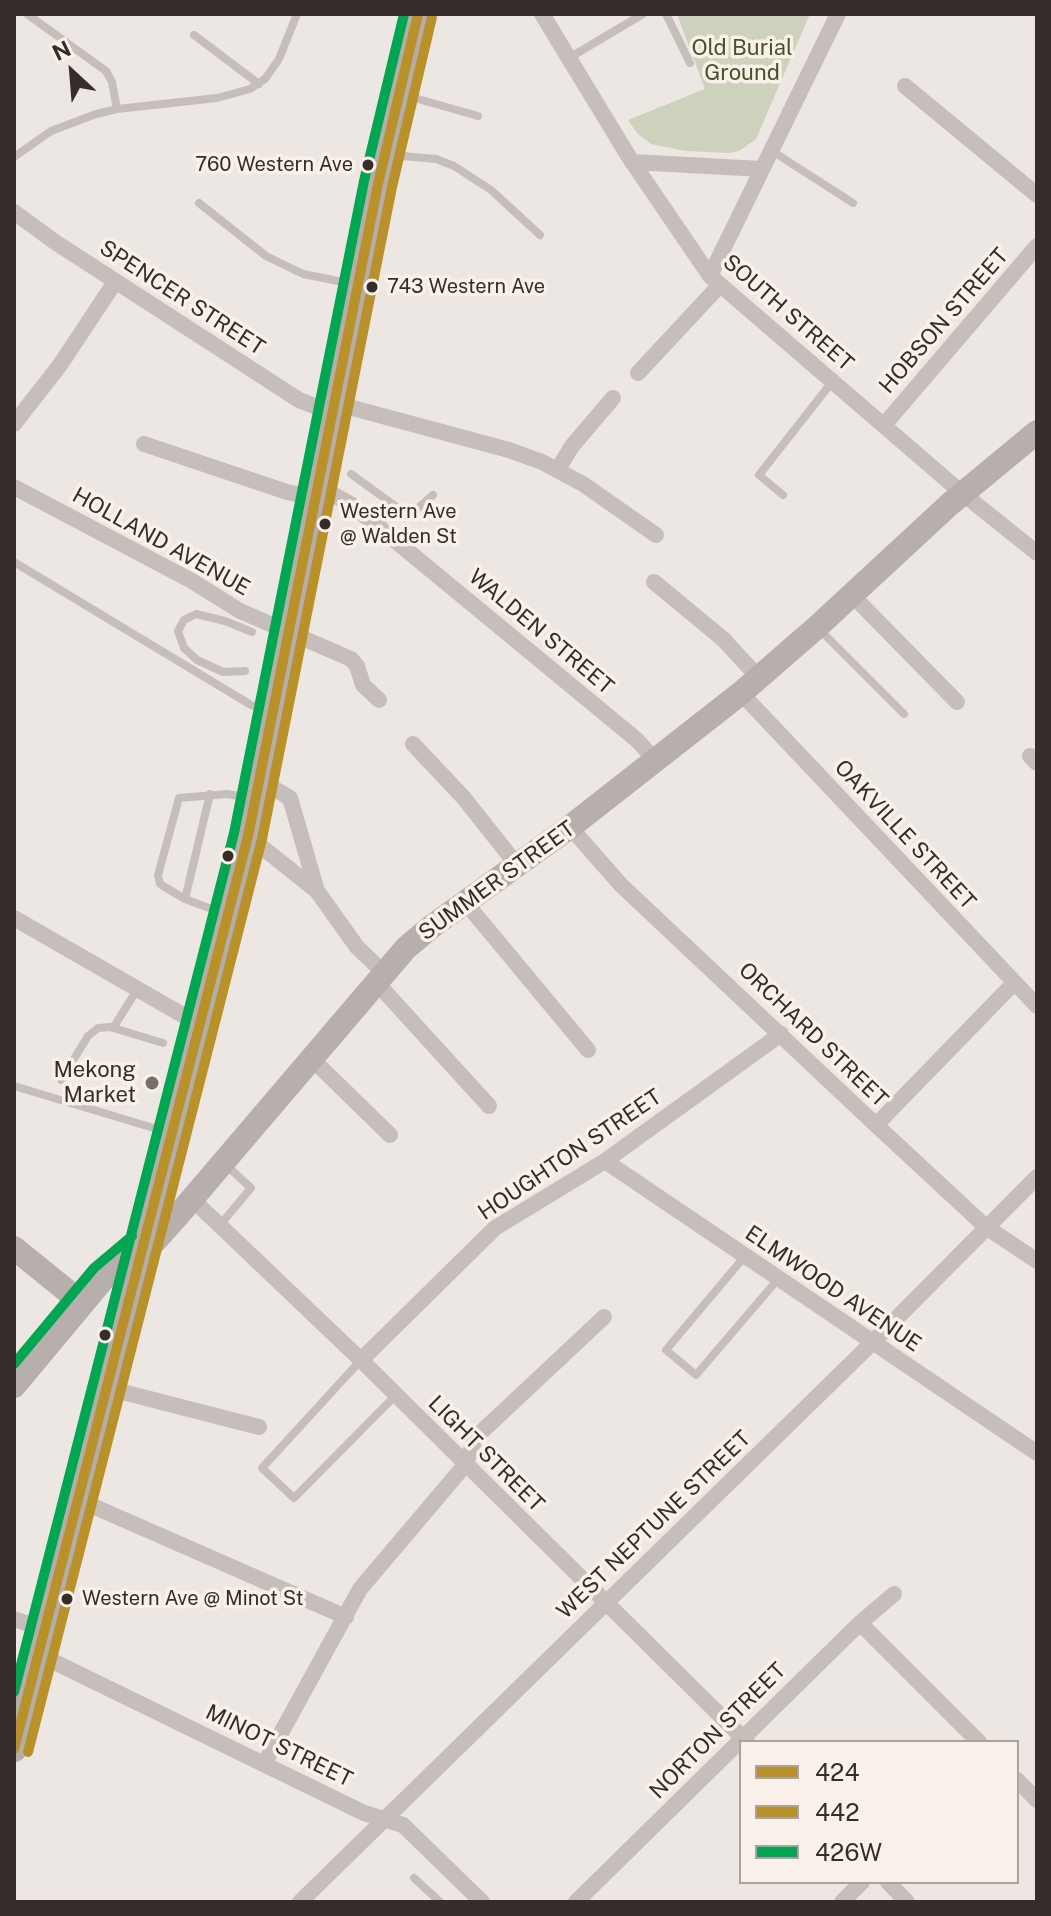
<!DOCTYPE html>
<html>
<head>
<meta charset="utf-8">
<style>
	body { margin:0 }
	#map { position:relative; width:1051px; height:1916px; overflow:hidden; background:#ece7e2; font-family:"Public Sans",sans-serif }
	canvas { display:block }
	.frame { position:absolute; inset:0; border:16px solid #362c29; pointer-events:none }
	.legend { position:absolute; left:739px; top:1740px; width:280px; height:144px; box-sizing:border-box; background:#f9f0e9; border:2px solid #aba29c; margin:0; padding:10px 14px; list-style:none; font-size:24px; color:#362c29 }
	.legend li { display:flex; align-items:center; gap:16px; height:40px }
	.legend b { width:40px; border:2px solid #aba29c }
	.north { position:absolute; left:32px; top:32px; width:80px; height:80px; -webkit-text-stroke:6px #f9f0e9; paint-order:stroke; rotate:334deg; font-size:22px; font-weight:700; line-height:32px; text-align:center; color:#362c29 }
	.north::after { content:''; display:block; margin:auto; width:28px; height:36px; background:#362c29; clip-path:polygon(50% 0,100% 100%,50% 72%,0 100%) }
</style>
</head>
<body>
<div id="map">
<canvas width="1051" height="1916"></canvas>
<div class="frame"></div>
<ul class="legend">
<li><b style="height:10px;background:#b9912b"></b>424</li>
<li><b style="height:10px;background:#b9912b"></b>442</li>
<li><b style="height:10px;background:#00a651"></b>426W</li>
</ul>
<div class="north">N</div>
</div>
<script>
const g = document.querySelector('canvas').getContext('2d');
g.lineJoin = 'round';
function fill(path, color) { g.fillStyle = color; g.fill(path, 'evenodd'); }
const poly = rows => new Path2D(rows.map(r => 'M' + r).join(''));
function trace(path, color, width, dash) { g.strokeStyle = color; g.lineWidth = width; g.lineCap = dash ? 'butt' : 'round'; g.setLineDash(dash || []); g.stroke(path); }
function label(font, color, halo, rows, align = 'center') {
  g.font = font + ' "Public Sans",sans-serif'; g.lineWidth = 7; g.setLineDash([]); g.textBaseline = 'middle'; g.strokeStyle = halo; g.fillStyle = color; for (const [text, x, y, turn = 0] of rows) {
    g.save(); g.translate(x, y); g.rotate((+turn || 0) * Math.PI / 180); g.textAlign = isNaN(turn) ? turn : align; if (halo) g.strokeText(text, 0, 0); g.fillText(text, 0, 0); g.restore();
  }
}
const green = poly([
	[677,14,810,14,756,139,739,151,730,153,685,151,651,144,637,133,628,120,705,89]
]);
const lane = poly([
	[27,14,106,71,112,82,117,109],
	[666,14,690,63],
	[194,35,259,84],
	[569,58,643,14],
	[404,95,478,116],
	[772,151,853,203],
	[390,155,436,159,454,166,491,190,540,235],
	[14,157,51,131,96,114,117,109,217,98,250,89,265,79,279,59,297,14],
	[199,203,266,256,303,274,353,284],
	[351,474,409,516,433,495],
	[783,495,759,475,832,382],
	[378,526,395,506],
	[14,562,251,705,268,711],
	[818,628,904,714],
	[245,671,223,672,197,660,184,648,178,631,184,620,196,614,225,621,252,632],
	[185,899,210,794],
	[225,914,185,899,160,884,158,875,179,798,227,794,251,798],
	[113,1028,137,990],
	[61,1080,88,1036,98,1028,110,1027,163,1043],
	[14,1086,167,1132],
	[220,1225,251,1188,226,1165],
	[745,1256,666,1350,696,1375,779,1278],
	[361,1360,262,1468,294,1498,396,1395],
	[414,1878,440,1902]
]);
const street = poly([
	[542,14,629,157,710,276,962,493,1037,553],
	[905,86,1037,195],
	[632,162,762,169],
	[14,212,55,242,299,400,332,413],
	[710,276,838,14],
	[638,373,719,286],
	[334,403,509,450,542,462,583,484,656,535],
	[14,424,60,365,115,282],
	[884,425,1037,246],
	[144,444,287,492,315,498],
	[558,469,572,446,613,398],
	[14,487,192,581,240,611,351,659,357,666,363,685,379,700],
	[316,490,334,495,352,505,637,740,656,761],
	[654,582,723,639,759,678],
	[852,595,957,702],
	[741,693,1037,1006],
	[413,744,463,797,517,865],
	[1030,756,1037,763],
	[259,780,290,798,317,891],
	[570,827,621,885,876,1125,986,1227,1037,1261],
	[248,836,317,891,357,947,384,973],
	[465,902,588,1050],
	[14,918,200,1025],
	[376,982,489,1106],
	[313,1060,390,1135],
	[876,1125,1014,983],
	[605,1161,1037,1453],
	[192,1199,361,1360,747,1742],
	[361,1360,495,1228,605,1161,781,1034],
	[107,1388,259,1427],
	[79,1500,346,1617],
	[14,1619,44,1629],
	[860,1623,979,1742],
	[38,1654,364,1813,403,1825,482,1902],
	[264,1764,360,1589,465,1465,476,1437,604,1317],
	[1017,1780,1037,1800],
	[888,1882,907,1902],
	[300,1902,873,1342,1037,1177],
	[576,1902,860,1623,894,1594],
	[842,1902,862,1882]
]);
const secondary = poly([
	[14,1248,82,1303],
	[14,1386,104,1278,128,1257,155,1241,180,1213,406,948,431,927,570,827,741,693,817,627,950,504,1037,432]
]);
const primary = poly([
	[14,1749,248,836,378,184,418,14]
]);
const bus1 = poly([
	[14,1749,248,836,378,184,418,14]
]);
const bus2 = poly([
	[28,1752,262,839,392,187,432,17]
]);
const bus3 = poly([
	[14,1364,94,1268,132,1236],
	[14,1692,234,833,364,181,404,14]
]);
const markers = [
	[368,165,7,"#362c29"],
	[372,287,7,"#362c29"],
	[325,524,7,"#362c29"],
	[228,856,7,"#362c29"],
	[152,1083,8,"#766d6a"],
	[105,1335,7,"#362c29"],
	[67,1599,7,"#362c29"]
];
const busNames = [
	["760 Western Ave",353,165,"right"],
	["743 Western Ave",387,287],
	["Western Ave",340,512],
	["@ Walden St",340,537],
	["Western Ave @ Minot St",82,1599]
];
const parkNames = [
	["Old Burial",742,48],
	["Ground",742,73]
];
const streetNames = [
	["SPENCER STREET",182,298,33],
	["SOUTH STREET",788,313,41],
	["HOBSON STREET",944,321,-49],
	["HOLLAND AVENUE",161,542,29],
	["WALDEN STREET",541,632,40],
	["OAKVILLE STREET",905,835,47],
	["SUMMER STREET",497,881,-36],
	["ORCHARD STREET",813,1035,44],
	["HOUGHTON STREET",570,1155,-34],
	["ELMWOOD AVENUE",833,1289,34],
	["LIGHT STREET",486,1454,45],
	["WEST NEPTUNE STREET",654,1525,-44],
	["NORTON STREET",718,1731,-45],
	["MINOT STREET",279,1746,26]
];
const poiNames = [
	["Mekong",136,1070],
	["Market",136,1095]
];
fill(green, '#ced1bc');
trace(lane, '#c5beba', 8);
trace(street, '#c5beba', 16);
trace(secondary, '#b6afab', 24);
trace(primary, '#b4ada9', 26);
trace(bus1, '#b9912b', 10);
trace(bus2, '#b9912b', 10);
trace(bus3, '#00a651', 10);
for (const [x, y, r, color] of markers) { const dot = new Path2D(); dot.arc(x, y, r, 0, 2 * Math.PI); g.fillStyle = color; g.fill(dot); trace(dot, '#f9f0e9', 3); }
label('20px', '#362c29', '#f9f0e9', busNames, 'left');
label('22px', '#47532e', '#f9f0e9', parkNames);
label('22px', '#362c29', '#f9f0e9', streetNames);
label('22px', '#362c29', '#f9f0e9', poiNames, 'right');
</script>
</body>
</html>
